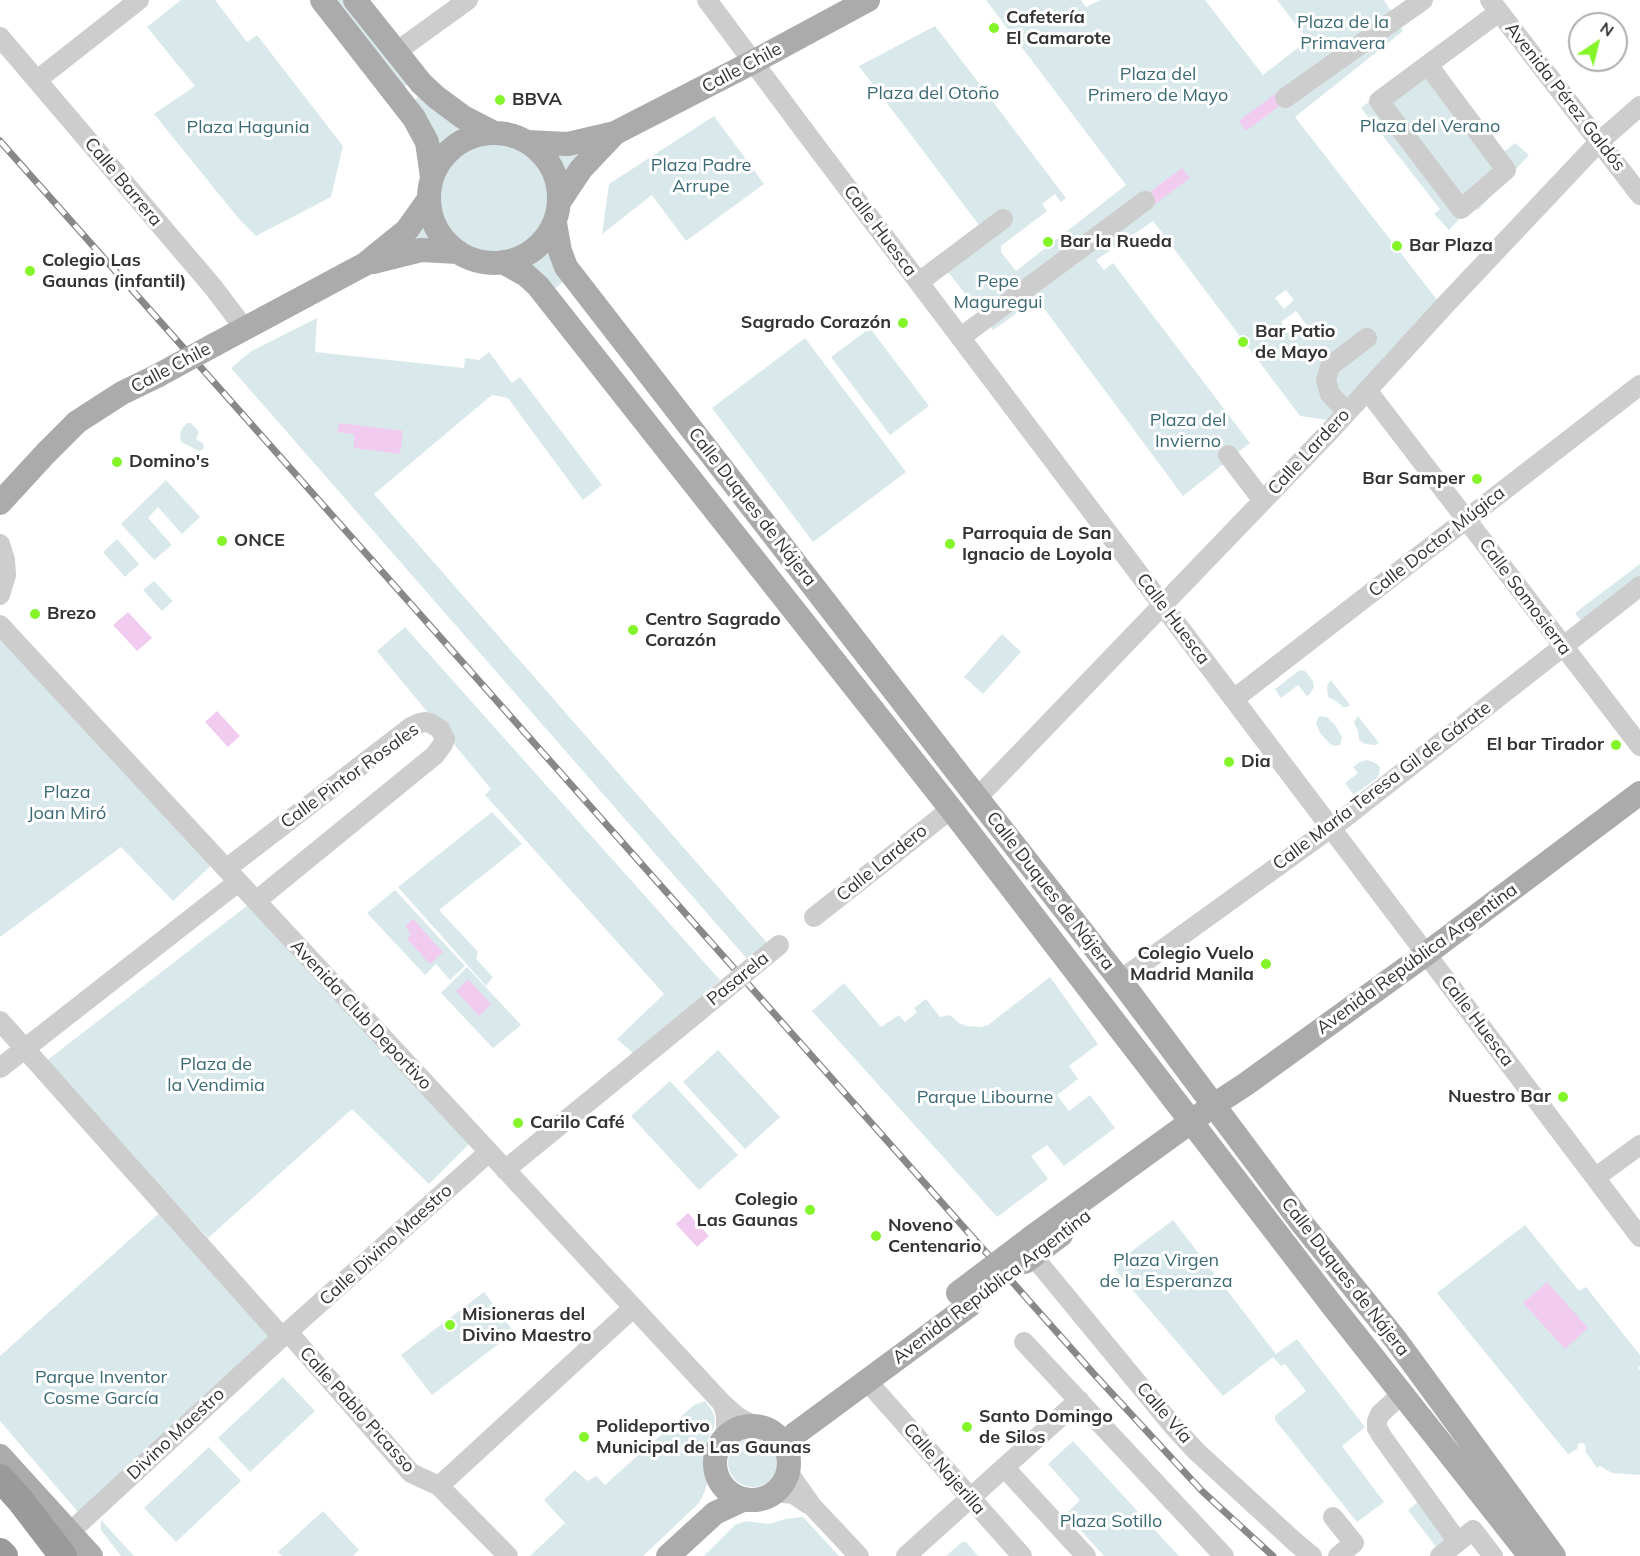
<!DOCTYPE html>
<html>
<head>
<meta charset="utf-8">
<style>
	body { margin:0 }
	#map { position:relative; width:1640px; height:1556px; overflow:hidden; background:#fff; font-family:Mulish,sans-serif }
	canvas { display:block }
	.north { position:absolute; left:1568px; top:12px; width:60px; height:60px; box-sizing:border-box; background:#fff; border:2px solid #adadad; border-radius:50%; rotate:35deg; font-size:16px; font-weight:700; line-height:24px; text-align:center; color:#333 }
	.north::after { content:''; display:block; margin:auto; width:21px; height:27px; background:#83f529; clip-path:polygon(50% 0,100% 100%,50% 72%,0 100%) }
</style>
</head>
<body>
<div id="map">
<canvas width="1640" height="1556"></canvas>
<div class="north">N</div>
</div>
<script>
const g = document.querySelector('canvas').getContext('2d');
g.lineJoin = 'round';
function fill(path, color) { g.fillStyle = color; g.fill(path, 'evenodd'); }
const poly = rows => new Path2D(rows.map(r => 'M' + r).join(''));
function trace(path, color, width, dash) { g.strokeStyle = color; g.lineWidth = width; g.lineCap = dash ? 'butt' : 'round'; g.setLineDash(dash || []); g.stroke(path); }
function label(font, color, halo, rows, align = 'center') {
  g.font = font + ' Mulish,sans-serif'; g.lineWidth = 6; g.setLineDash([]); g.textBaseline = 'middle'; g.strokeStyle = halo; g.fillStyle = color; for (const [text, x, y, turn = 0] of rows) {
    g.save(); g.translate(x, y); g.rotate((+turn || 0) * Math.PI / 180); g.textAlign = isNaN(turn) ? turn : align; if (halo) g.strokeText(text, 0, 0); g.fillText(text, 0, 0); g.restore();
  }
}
const green = poly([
	[181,0,215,0,247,42,257,35,343,146,331,197,256,236,239,219,154,114,195,86,147,27],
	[332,0,348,0,412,81,402,89],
	[986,0,1081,0,1086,7,1101,0,1205,0,1263,75,1308,40,1277,0,1384,0,1403,31,1295,117,1438,301,1328,420,1300,416,1153,221,1096,260,1104,270,1113,263,1250,443,1183,496,1037,299,993,330,939,260,982,229,859,66,935,26,965,65,1066,198,1061,202,1055,194,1042,204,1047,211,1001,246,1001,252,1016,271,1126,185],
	[1286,290,1294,300,1284,309,1275,298],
	[1296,311,1308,327,1293,339,1281,322],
	[1425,59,1504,152,1515,143,1529,155,1478,210,1472,206,1449,230,1434,214,1440,209,1361,108],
	[422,94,438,112,454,125,472,132,464,132,453,137,444,145,436,155,413,101],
	[714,116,764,184,686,241,652,195,602,234,609,184],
	'440 199a55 55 0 1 1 110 0a55 55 0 1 1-110 0Z',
	[595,146,565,177,563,167,557,157,549,149],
	[426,218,428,226,440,244,402,249],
	[549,248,567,279,552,291,518,264,531,260,541,255],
	[317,318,315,352,464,368,465,358,479,360,489,352,512,383,520,377,602,485,583,500,508,398,492,395,374,494,768,944,748,960,231,368,250,352],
	[870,328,929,406,890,435,831,357],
	[805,338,906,472,813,542,712,408],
	[187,423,191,423,199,432,196,439,203,443,204,448,202,450,199,451,181,442,180,438,181,430],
	[166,480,200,517,182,534,158,507,148,518,172,545,154,560,121,524],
	[117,539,139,564,125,577,103,552],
	[1640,564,1640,593,1589,631,1575,613],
	[154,581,173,601,162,611,143,590],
	[405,627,720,980,635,1055,617,1039,664,994,485,795,491,789,377,651],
	[1002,634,1021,652,983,694,964,677],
	[0,636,215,862,173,901,121,847,0,937],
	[1300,670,1305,671,1313,681,1314,687,1310,694,1307,696,1298,685,1281,698,1275,689],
	[1331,680,1350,705,1347,707,1343,707,1336,701,1328,697,1327,686],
	[1319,716,1327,717,1336,726,1342,738,1340,745,1334,746,1330,744,1320,733,1316,723],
	[1358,716,1379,743,1376,745,1365,744,1359,740,1358,731,1354,722],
	[1366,760,1371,761,1377,764,1380,767,1379,774,1377,778,1354,795,1345,783,1358,773,1353,767,1360,762],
	[492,812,522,844,439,910,478,952,476,959,493,977,486,986,398,887],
	[395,890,465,966,450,980,436,964,425,975,367,913],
	[248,905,469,1144,429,1184,352,1109,208,1238,45,1062],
	[467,967,521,1025,493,1048,441,993],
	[1050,977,1098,1044,1069,1066,1078,1079,1057,1095,1069,1111,1090,1095,1115,1128,1064,1166,1047,1145,1031,1156,1048,1179,997,1217,812,1011,844,983,881,1027,899,1015,905,1022,917,1012,914,1008,926,999,940,1017,950,1015,959,1023,966,1026,981,1027,988,1025],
	[718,1050,780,1117,745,1149,683,1082],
	[670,1081,738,1155,699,1190,631,1116],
	[166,1207,287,1341,90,1526,0,1421,0,1356],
	[1173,1220,1276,1354,1297,1339,1365,1427,1342,1446,1384,1502,1357,1522,1275,1420,1275,1416,1306,1391,1285,1364,1281,1366,1273,1357,1223,1396,1112,1266],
	[1525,1225,1579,1291,1586,1287,1640,1355,1640,1366,1638,1368,1640,1370,1640,1475,1612,1473,1600,1466,1597,1468,1585,1451,1586,1446,1583,1443,1578,1444,1577,1449,1569,1454,1567,1453,1437,1293],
	[484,1292,514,1332,432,1395,401,1355],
	[283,1377,315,1411,250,1472,218,1438],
	[705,1401,713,1412,715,1419,714,1427,704,1449,707,1484,704,1493,699,1503,643,1556,530,1556,565,1523,544,1500,575,1470,587,1481,596,1476,605,1485,694,1405],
	'728 1462a25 25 0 1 1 50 0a25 25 0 1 1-50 0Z',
	[1073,1441,1153,1528,1179,1556,1104,1556,1066,1514,1080,1500,1048,1464],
	[209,1447,241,1481,176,1542,144,1508],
	[1420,1500,1448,1538,1436,1547,1408,1510],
	[323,1511,359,1550,353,1556,282,1556,278,1552],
	[803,1517,839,1556,704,1556,735,1525,746,1521,769,1524,785,1519],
	[101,1520,134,1556,121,1556,101,1530],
	[962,1542,966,1542,978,1556,946,1556]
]);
const water = poly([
	[1275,94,1282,104,1246,131,1239,121],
	[1182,168,1190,178,1154,205,1147,194],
	[339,423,403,431,400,454,354,448,354,434,337,432],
	[128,612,152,638,137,651,113,625],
	[217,711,240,736,228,747,205,722],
	[413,919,443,952,430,964,407,939,411,934,405,926],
	[468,979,491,1004,479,1016,456,991],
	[688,1213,709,1236,697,1247,676,1224],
	[1547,1282,1588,1328,1565,1349,1523,1303]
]);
const minor = poly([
	[707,0,812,141,1640,1237],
	[1490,0,1640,195],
	[0,37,213,287,244,328],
	[396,52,468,0],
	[1428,65,1506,170,1461,209,1379,101,1499,12],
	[37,80,139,0],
	[1285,98,1423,0],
	[919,282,1003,219],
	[961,337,1145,201],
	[1367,390,1640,746],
	[1347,412,1330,394,1326,381,1330,366,1367,338],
	[1228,455,1263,501],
	[0,544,5,560,6,575,0,595],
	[0,625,723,1404,738,1417,757,1427],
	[1234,699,1640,385],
	[977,798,1331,430,1447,303,1599,142,1640,106],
	[226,869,411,727,420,723,425,722,430,723,440,729,445,739,443,744,435,755,256,901],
	[814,917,951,809],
	[1120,980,1342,820,1640,586],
	[0,1021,282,1337],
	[0,1068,238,882],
	[505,1170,697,1013],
	[1596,1177,1640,1145],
	[1033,1256,1173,1426,1196,1451,1295,1542,1312,1556],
	[288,1332,411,1473,439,1486,508,1556],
	[1024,1342,1224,1556],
	[867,1381,1022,1556],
	[1402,1394,1380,1414,1377,1421,1377,1428,1383,1438,1458,1542],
	[723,1404,726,1416,726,1429,724,1438],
	[1004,1467,1086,1556],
	[788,1472,812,1506,859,1556],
	[439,1486,633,1308],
	[775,1492,793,1494,808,1504],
	[1333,1517,1354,1543,1338,1556],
	[70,1532,282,1337,489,1152],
	[906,1556,1079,1400],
	[1440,1556,1473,1530,1493,1556]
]);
const major = poly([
	[322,0,414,118,427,142,432,177],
	[355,0,421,83,436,97,463,117,494,133],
	'429 198a65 65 0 1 1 130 0a65 65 0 1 1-130 0Z',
	[527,142,568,144,615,133,753,62,868,0],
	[559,202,581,169,615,133],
	[555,223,560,251,566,267,971,790,1120,980,1304,1226,1396,1340,1554,1556],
	[373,262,421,250,458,252],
	[503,262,526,275,538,286,951,809,1335,1309,1530,1556],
	[214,345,365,264,407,230,429,199],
	[0,503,46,453,77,422,122,393,157,376],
	[1032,1237,1214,1105,1246,1084,1426,954,1640,793],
	[1025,1262,1061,1235],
	'715 1463a37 37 0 1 1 74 0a37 37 0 1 1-74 0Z',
	[786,1447,795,1434,810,1423,970,1305],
	[0,1456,91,1556],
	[668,1556,715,1513,745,1499]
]);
const highway = poly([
	[0,1478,20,1500,63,1556],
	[0,1552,4,1556]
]);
const rail = poly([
	[0,141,1094,1374,1202,1491,1273,1556]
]);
const minorBridge = poly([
	[697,1013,779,945]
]);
const majorBridge = poly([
	[157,376,214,345],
	[958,1293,1032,1237]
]);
const markers = [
	[994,28,6,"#83f529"],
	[500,100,6,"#83f529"],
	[1048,242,6,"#83f529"],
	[1397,246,6,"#83f529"],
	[30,271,6,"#83f529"],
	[903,323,6,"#83f529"],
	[1243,342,6,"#83f529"],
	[117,462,6,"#83f529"],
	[1477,479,6,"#83f529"],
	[222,541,6,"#83f529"],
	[950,544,6,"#83f529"],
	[35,614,6,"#83f529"],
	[633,630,6,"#83f529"],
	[1616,745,6,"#83f529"],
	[1229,762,6,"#83f529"],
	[1266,964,6,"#83f529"],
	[1563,1097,6,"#83f529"],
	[518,1123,6,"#83f529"],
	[810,1210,6,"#83f529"],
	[876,1236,6,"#83f529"],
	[450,1325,6,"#83f529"],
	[967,1427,6,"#83f529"],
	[584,1437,6,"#83f529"]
];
const poiNames = [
	["Cafetería",1006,18],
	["El Camarote",1006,39],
	["BBVA",512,100],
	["Bar la Rueda",1060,242],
	["Bar Plaza",1409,246],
	["Colegio Las",42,261],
	["Gaunas (infantil)",42,282],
	["Sagrado Corazón",891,323,"right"],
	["Bar Patio",1255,332],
	["de Mayo",1255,353],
	["Domino's",129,462],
	["Bar Samper",1465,479,"right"],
	["Parroquia de San",962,534],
	["Ignacio de Loyola",962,555],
	["ONCE",234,541],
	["Brezo",47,614],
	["Centro Sagrado",645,620],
	["Corazón",645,641],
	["El bar Tirador",1604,745,"right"],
	["Dia",1241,762],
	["Colegio Vuelo",1254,954,"right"],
	["Madrid Manila",1254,975,"right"],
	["Nuestro Bar",1551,1097,"right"],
	["Carilo Café",530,1123],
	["Colegio",798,1200,"right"],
	["Las Gaunas",798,1221,"right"],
	["Noveno",888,1226],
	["Centenario",888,1247],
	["Misioneras del",462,1315],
	["Divino Maestro",462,1336],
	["Santo Domingo",979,1417],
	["de Silos",979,1438],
	["Polideportivo",596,1427],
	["Municipal de Las Gaunas",596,1448]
];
const parkNames = [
	["Plaza de la",1343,23],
	["Primavera",1343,44],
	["Plaza del",1158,75],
	["Primero de Mayo",1158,96],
	["Plaza del Otoño",933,94],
	["Plaza del Verano",1430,127],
	["Plaza Hagunia",248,128],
	["Plaza Padre",701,166],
	["Arrupe",701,187],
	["Pepe",998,282],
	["Maguregui",998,303],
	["Plaza del",1188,421],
	["Invierno",1188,442],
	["Plaza",67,793],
	["Joan Miró",67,814],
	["Plaza de",216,1065],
	["la Vendimia",216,1086],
	["Parque Libourne",985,1098],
	["Plaza Virgen",1166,1261],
	["de la Esperanza",1166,1282],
	["Parque Inventor",101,1378],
	["Cosme García",101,1399],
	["Plaza Sotillo",1111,1522]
];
const streetNames = [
	["Calle Chile",742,68,-28],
	["Avenida Pérez Galdós",1565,97,52],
	["Calle Barrera",123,182,50],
	["Calle Huesca",880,231,53],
	["Calle Chile",171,368,-28],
	["Calle Lardero",1309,452,-47],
	["Calle Duques de Nájera",752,507,52],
	["Calle Doctor Múgica",1437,542,-38],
	["Calle Somosierra",1525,597,53],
	["Calle Huesca",1173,619,53],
	["Calle Pintor Rosales",350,776,-36],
	["Calle María Teresa Gil de Gárate",1382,786,-37],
	["Calle Lardero",882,863,-39],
	["Calle Duques de Nájera",1050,891,52],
	["Avenida República Argentina",1417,959,-36],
	["Pasarela",738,979,-39],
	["Avenida Club Deportivo",361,1015,47],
	["Calle Huesca",1477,1021,53],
	["Calle Divino Maestro",386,1245,-42],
	["Calle Duques de Nájera",1345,1277,52],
	["Avenida República Argentina",992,1287,-37],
	["Calle Pablo Picasso",357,1410,48],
	["Calle Vía",1164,1413,49],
	["Divino Maestro",176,1434,-43],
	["Calle Najerilla",944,1469,49]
];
fill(green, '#d9e9eb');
fill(water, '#f1ccf0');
trace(minor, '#cdcdcd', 20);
trace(major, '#ababab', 24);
trace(highway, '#9a9a9a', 28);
trace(rail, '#888', 7);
trace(rail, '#fff', 4.5, [14]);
trace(minorBridge, '#cdcdcd', 20);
trace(majorBridge, '#ababab', 24);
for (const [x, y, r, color] of markers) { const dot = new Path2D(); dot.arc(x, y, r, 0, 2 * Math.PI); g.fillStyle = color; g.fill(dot); trace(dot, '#fff', 2); }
label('bold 18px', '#333', '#fff', poiNames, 'left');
label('18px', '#3b6a74', '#fff', parkNames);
label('18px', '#333', '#fff', streetNames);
</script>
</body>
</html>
